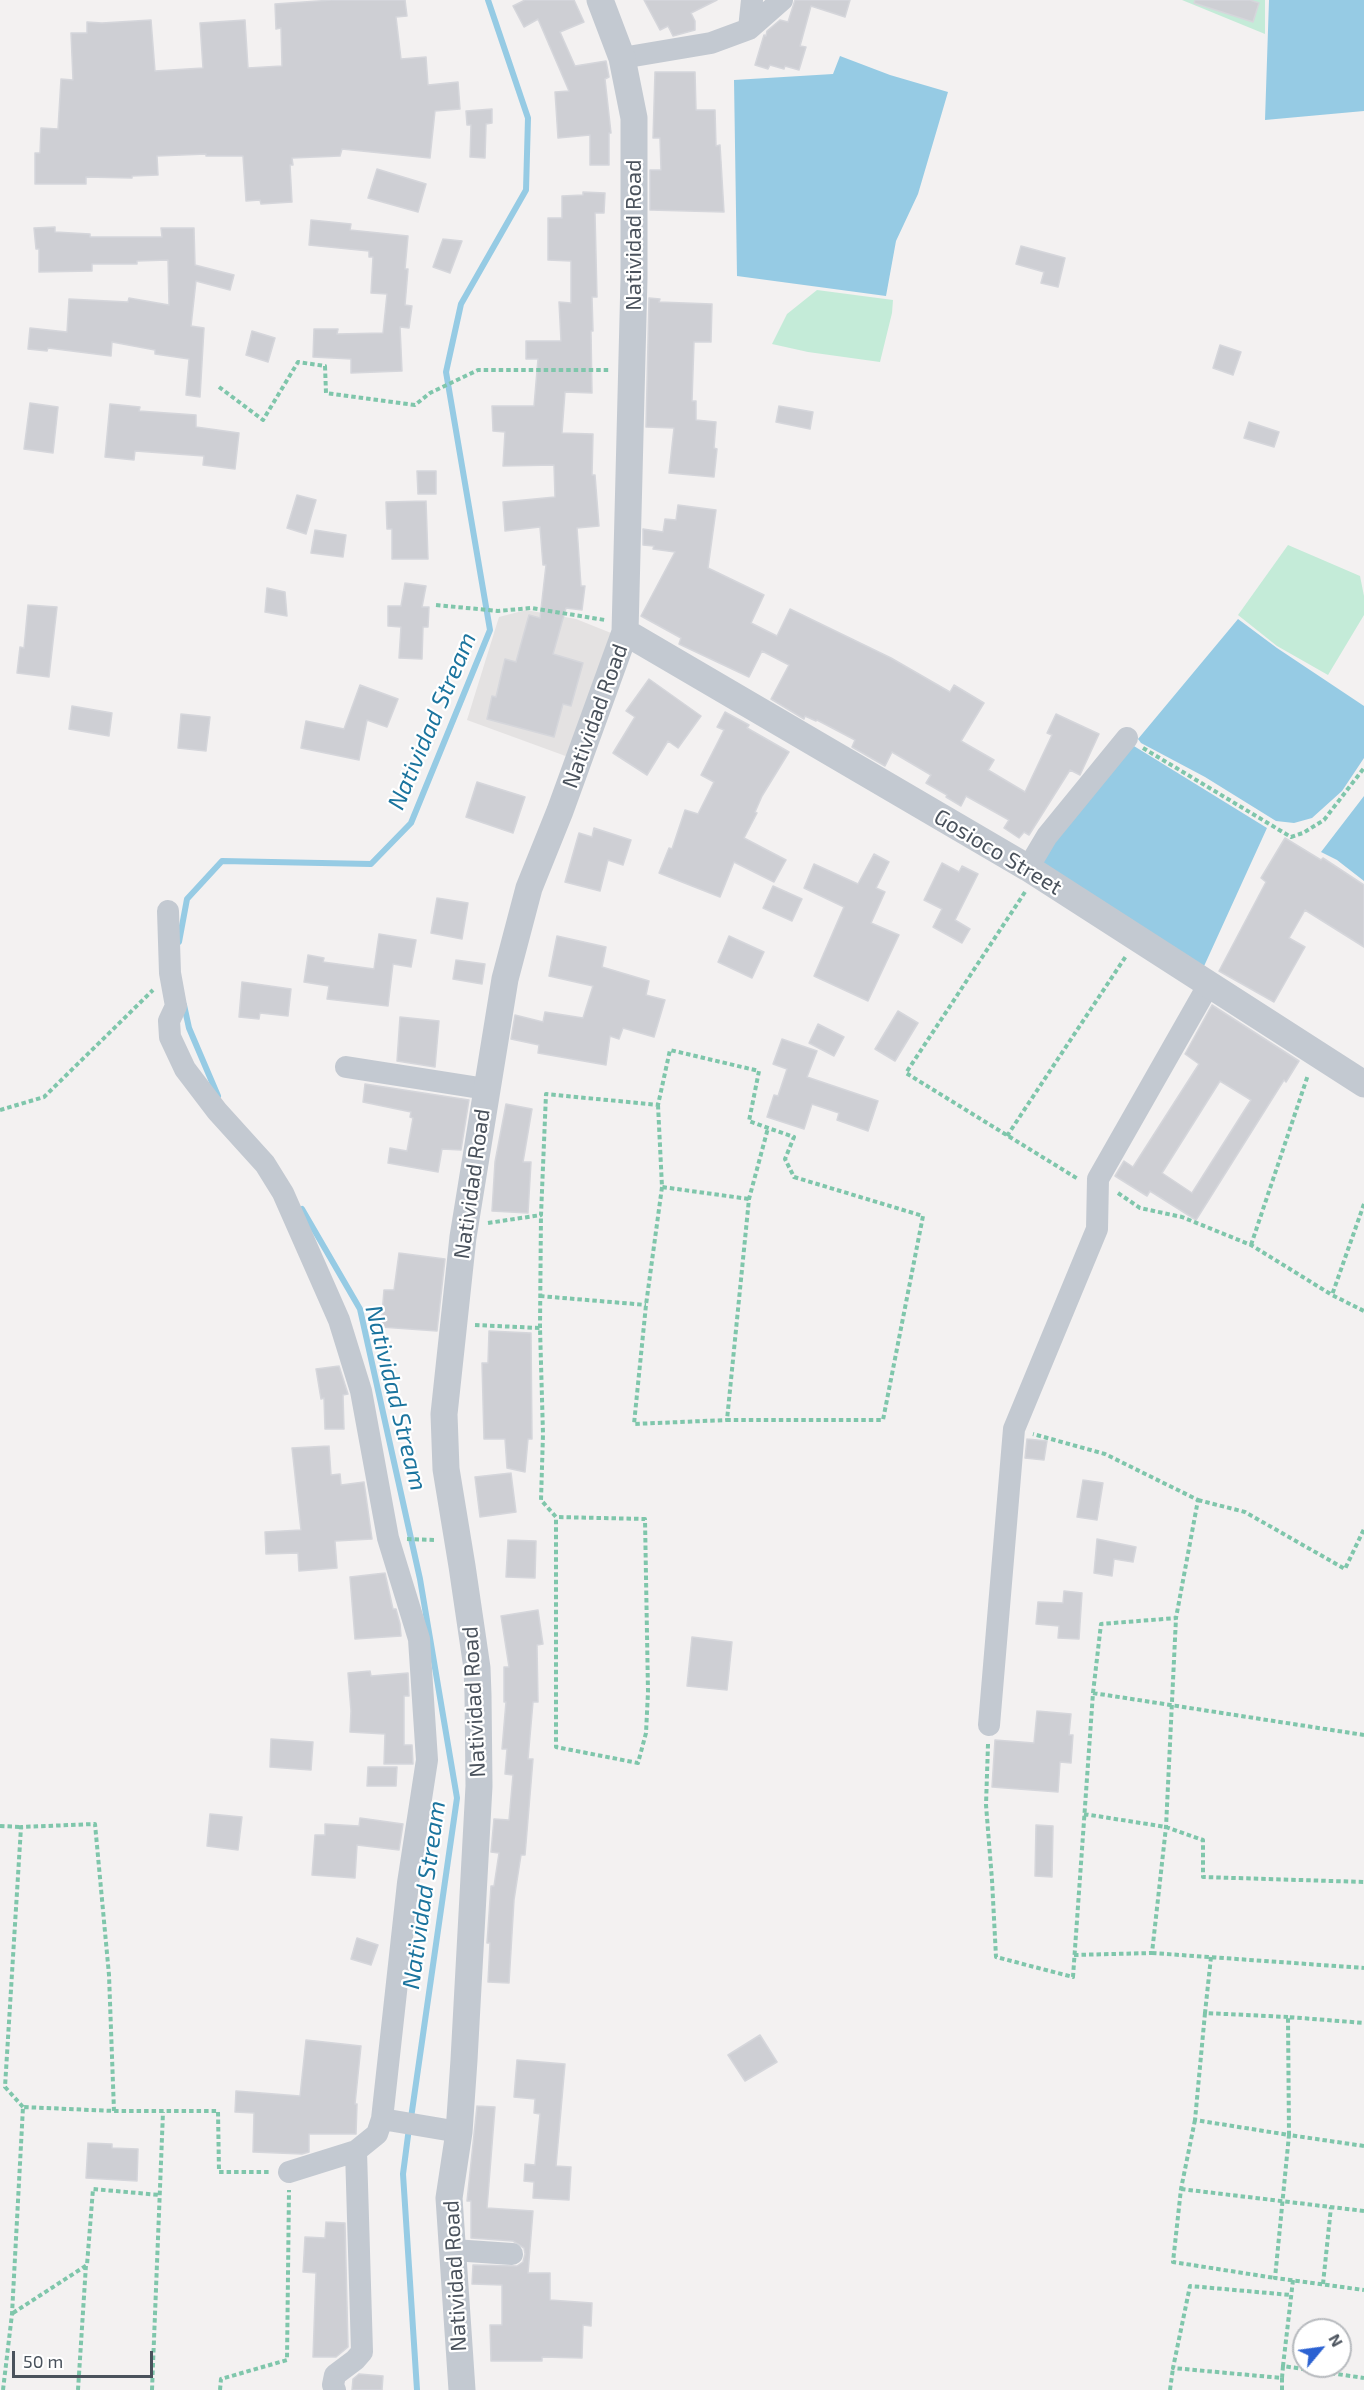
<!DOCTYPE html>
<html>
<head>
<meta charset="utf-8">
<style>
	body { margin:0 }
	#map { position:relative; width:1364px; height:2390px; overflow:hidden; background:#f3f1f1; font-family:"Exo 2",sans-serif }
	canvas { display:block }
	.north { position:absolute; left:1292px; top:2318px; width:60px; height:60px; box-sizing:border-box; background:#fff; border:2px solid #b7babe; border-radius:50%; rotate:61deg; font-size:16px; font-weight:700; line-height:24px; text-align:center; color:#4a525c }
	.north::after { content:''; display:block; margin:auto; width:21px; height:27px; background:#2c62d2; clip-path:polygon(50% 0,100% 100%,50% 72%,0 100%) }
	.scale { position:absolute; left:12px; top:2351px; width:141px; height:27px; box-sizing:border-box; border:3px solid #4a525c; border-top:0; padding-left:8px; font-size:18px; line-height:21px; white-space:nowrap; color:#4a525c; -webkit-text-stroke:4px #fff; paint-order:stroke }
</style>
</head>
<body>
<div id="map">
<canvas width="1364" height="2390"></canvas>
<div class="north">N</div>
<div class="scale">50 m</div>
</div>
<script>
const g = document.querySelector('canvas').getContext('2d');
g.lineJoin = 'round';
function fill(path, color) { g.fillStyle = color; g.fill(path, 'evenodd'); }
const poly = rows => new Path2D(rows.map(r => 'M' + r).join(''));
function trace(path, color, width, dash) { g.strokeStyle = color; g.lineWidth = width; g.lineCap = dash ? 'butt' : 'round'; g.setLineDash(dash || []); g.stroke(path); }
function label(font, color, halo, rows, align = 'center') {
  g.font = font + ' "Exo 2",sans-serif'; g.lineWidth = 4.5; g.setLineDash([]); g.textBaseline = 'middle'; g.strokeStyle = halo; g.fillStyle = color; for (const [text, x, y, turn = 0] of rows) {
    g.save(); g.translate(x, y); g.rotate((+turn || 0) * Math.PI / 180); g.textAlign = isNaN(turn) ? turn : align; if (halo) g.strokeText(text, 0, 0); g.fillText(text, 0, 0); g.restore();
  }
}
const education = poly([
	[526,610,576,619,611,633,571,758,467,720,499,617]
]);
const green = poly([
	[1182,0,1265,0,1265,34],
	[817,290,893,300,892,313,880,362,808,352,772,344,787,314],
	[1288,545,1360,576,1364,596,1364,615,1328,675,1277,646,1238,615]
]);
const water = poly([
	[1269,0,1364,0,1364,111,1265,120],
	[840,56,890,75,948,92,918,194,896,241,886,296,737,276,734,80,833,74],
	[1238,619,1277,648,1364,706,1364,758,1342,791,1312,818,1294,823,1276,821,1205,777,1141,743,1138,739],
	[1129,743,1267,828,1200,975,1036,864],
	[1364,796,1364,881,1337,860,1321,852]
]);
const stream = poly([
	[179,942,187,899,222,861,371,864,411,823,490,630,446,372,461,304,526,190,528,118,488,0],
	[184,1005,189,1028,218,1096],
	[302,1209,360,1309,420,1579,457,1798,411,2118],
	[409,2128,403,2174,417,2390]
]);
const building = poly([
	[332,0,405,0,407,16,396,17,401,59,426,57,428,85,458,82,460,109,435,111,430,158,342,149,340,156,292,158,293,165,290,165,292,202,261,204,260,200,246,201,243,156,206,156,206,154,157,156,158,175,132,176,132,178,86,177,86,184,35,184,35,153,40,153,41,128,58,129,61,79,73,80,71,33,87,33,87,22,102,23,151,20,155,71,203,68,200,23,245,20,248,68,282,66,281,28,276,29,275,4,332,0],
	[525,0,574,0,584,22,560,32,575,66,606,61,609,77,605,79,611,133,609,133,609,165,590,165,590,135,558,138,555,92,569,91,538,19,524,27,513,6,525,0],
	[644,0,717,0,691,13,695,21,695,30,673,36,668,26,660,30,644,0],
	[795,0,850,0,845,17,811,6,800,46,806,47,799,70,785,66,784,69,770,65,768,69,755,65,764,35,766,36,767,31,780,20,788,22,795,0],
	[1195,0,1250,0,1259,3,1253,22,1194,3,1195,0],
	[655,72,695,72,696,110,715,110,716,146,720,145,724,212,650,210,650,170,661,170,660,138,653,138,655,72],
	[492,109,492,123,486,124,485,158,470,157,471,125,467,125,466,111,492,109],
	[377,169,426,184,418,212,368,198,377,169],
	[583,192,605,193,604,213,595,213,597,297,592,297,593,331,591,331,592,393,565,392,562,433,593,434,592,475,595,475,599,526,577,528,581,586,585,586,582,610,566,608,553,654,583,663,571,706,563,704,554,737,487,719,492,696,496,697,505,659,516,662,529,615,540,618,546,565,543,565,540,527,505,531,503,502,555,497,554,465,503,466,505,432,493,431,492,406,534,406,538,359,526,359,526,341,561,341,559,302,571,303,571,261,548,260,548,218,562,218,562,196,583,195,583,192],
	[311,220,351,224,350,230,408,236,405,269,408,269,405,305,412,306,409,328,400,327,402,371,351,373,351,359,313,357,314,329,338,329,337,334,383,333,387,294,371,293,373,257,369,257,369,251,309,245,311,220],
	[55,227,55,232,90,234,90,237,162,237,161,228,194,228,195,265,234,275,230,290,196,281,191,326,204,328,200,397,186,395,189,359,155,354,155,350,112,342,111,356,48,348,47,351,28,349,30,328,67,332,69,299,128,302,129,298,169,305,168,260,137,261,137,264,92,264,92,271,39,272,39,249,36,249,34,228,55,227],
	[443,239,462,241,450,273,433,267,443,239],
	[1021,246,1065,258,1058,287,1041,283,1044,272,1016,264,1021,246],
	[649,298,660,299,659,302,712,304,711,342,694,342,692,401,696,401,696,420,716,422,714,448,717,449,714,477,669,473,674,428,646,427,649,298],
	[252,331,275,338,268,362,246,355,252,331],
	[1220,345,1241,352,1233,375,1213,368,1220,345],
	[30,403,58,407,53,453,24,449,30,403],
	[110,404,140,407,139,411,196,415,196,427,239,433,235,469,203,465,204,456,135,451,134,460,105,457,110,404],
	[779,406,813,412,810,429,776,422,779,406],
	[1249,422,1279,432,1274,447,1244,438,1249,422],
	[417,471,436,471,436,494,418,494,417,471],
	[297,495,316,500,306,534,287,528,297,495],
	[426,501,428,559,392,559,392,529,387,529,386,502,426,501],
	[678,505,716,510,708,568,764,595,751,623,777,636,790,609,891,658,950,692,954,685,984,703,961,741,994,760,988,770,1025,792,1052,735,1047,733,1056,714,1099,734,1080,775,1070,770,1029,835,1024,832,1019,838,1004,828,1009,820,966,796,961,806,946,797,947,795,926,783,931,775,892,752,885,766,852,747,855,740,817,720,816,721,805,716,804,719,771,699,789,665,762,651,749,677,679,644,681,638,641,616,675,552,653,549,654,546,643,545,643,529,663,532,665,519,676,520,678,505],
	[315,530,346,535,343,557,311,553,315,530],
	[405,583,426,586,422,607,429,607,428,627,423,627,422,659,399,658,401,627,388,626,388,606,401,606,405,583],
	[267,588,285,592,287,616,265,612,267,588],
	[28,605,57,607,49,677,17,673,20,647,24,648,28,605],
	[649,679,701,716,678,748,668,741,647,775,613,753,635,717,626,711,649,679],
	[360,685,398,699,387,727,367,720,359,760,301,748,306,721,344,729,360,685],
	[72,706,112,713,109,736,69,729,72,706],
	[725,712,749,725,747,728,789,752,762,796,755,812,757,813,744,838,786,860,774,882,734,862,720,897,659,873,669,848,672,849,685,810,698,814,714,782,701,775,724,730,717,727,725,712],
	[181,714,210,717,206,751,178,748,181,714],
	[477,782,525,797,513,833,466,817,477,782],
	[594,828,631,840,623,865,608,860,600,891,565,882,579,833,592,837,594,828],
	[1285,838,1321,860,1323,858,1364,885,1364,947,1305,910,1289,938,1305,947,1274,1002,1219,971,1266,882,1261,878,1285,838],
	[874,854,889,862,876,888,885,892,871,923,899,935,868,1001,814,976,844,907,804,888,814,864,858,884,874,854],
	[942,863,959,872,962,866,978,874,955,920,970,929,962,943,933,927,942,909,924,900,942,863],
	[773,886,802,899,792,921,763,908,773,886],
	[437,898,468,903,462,939,431,933,437,898],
	[379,934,416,940,411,967,393,964,388,1006,327,999,329,986,304,982,308,955,324,958,323,962,374,969,379,934],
	[557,936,606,947,602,967,649,981,646,995,665,1000,654,1037,623,1028,619,1039,610,1036,606,1065,538,1053,539,1045,511,1039,515,1015,543,1022,545,1012,583,1018,593,986,549,976,557,936],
	[729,936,764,952,752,978,718,962,729,936],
	[456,960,485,964,482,984,453,979,456,960],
	[242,982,291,989,288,1016,260,1013,259,1019,239,1017,242,982],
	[1212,1005,1299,1061,1286,1082,1284,1080,1196,1220,1150,1191,1147,1196,1115,1176,1124,1161,1133,1167,1199,1064,1185,1054,1212,1005],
	[1220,1081,1251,1100,1192,1193,1162,1173,1220,1081],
	[898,1011,918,1023,895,1061,875,1049,898,1011],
	[400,1017,439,1021,435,1067,397,1061,400,1017],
	[818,1024,844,1037,834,1056,809,1043,818,1024],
	[782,1039,817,1051,807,1077,878,1101,868,1131,837,1120,839,1113,812,1104,804,1129,767,1117,774,1095,778,1096,787,1069,773,1064,782,1039],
	[365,1084,469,1100,461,1150,442,1149,438,1172,388,1163,390,1148,407,1151,413,1118,410,1117,411,1112,363,1102,365,1084],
	[506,1104,532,1109,523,1162,531,1162,528,1213,492,1211,495,1162,506,1104],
	[399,1253,445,1259,437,1331,381,1327,384,1290,394,1290,399,1253],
	[489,1331,531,1333,532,1439,528,1439,525,1472,507,1468,505,1439,484,1439,482,1363,488,1363,489,1331],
	[339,1366,348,1394,343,1395,344,1429,325,1429,324,1398,321,1399,316,1369,339,1366],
	[1027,1439,1047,1441,1044,1460,1025,1458,1027,1439],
	[329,1446,331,1475,340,1474,341,1485,364,1482,372,1539,335,1541,337,1568,299,1571,298,1553,266,1554,265,1532,301,1530,292,1448,329,1446],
	[511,1473,516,1512,480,1517,475,1477,511,1473],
	[1083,1480,1103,1483,1097,1520,1077,1517,1083,1480],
	[1097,1539,1136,1547,1133,1562,1114,1559,1112,1576,1094,1573,1097,1539],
	[508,1540,536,1541,535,1578,506,1577,508,1540],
	[385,1573,393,1609,396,1609,400,1624,401,1636,355,1639,350,1577,385,1573],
	[1064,1591,1082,1593,1079,1639,1058,1638,1059,1626,1036,1624,1038,1602,1063,1603,1064,1591],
	[538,1610,543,1644,537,1645,538,1702,533,1702,528,1759,533,1759,525,1855,521,1855,514,1900,509,1983,488,1982,490,1943,487,1943,491,1886,494,1886,499,1853,491,1852,494,1819,509,1820,513,1775,505,1774,507,1749,502,1749,506,1702,504,1702,504,1667,509,1667,501,1616,538,1610],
	[692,1637,732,1642,727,1690,687,1686,692,1637],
	[370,1671,371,1676,408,1673,409,1696,404,1696,404,1745,412,1745,413,1764,384,1764,385,1734,350,1732,351,1711,348,1673,370,1671],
	[1037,1711,1071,1714,1069,1735,1073,1735,1071,1763,1060,1762,1058,1792,992,1787,995,1740,1034,1743,1037,1711],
	[271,1739,313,1742,311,1770,270,1767,271,1739],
	[368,1767,397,1767,396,1786,367,1786,368,1767],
	[210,1814,242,1817,238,1850,207,1846,210,1814],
	[360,1818,403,1824,399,1850,357,1845,355,1878,312,1875,315,1835,325,1835,325,1824,359,1826,360,1818],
	[1036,1825,1053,1826,1052,1877,1035,1876,1036,1825],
	[357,1938,378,1945,371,1965,351,1959,357,1938],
	[760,2035,777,2062,745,2081,728,2055,760,2035],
	[306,2040,361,2046,355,2104,357,2104,356,2134,309,2134,309,2152,302,2154,253,2152,254,2113,235,2112,236,2091,300,2096,306,2040],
	[517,2060,565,2064,556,2166,571,2167,569,2200,533,2198,534,2182,524,2181,525,2164,535,2165,540,2114,534,2113,535,2099,514,2097,517,2060],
	[477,2106,495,2107,487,2208,533,2211,528,2273,550,2273,550,2300,592,2303,591,2326,583,2325,582,2358,542,2357,542,2361,491,2361,490,2325,502,2325,502,2285,472,2284,473,2265,517,2266,523,2262,525,2254,524,2248,513,2241,471,2238,471,2201,467,2201,477,2106],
	[88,2143,112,2144,112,2148,138,2149,137,2181,86,2178,88,2143],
	[326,2222,345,2223,348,2347,336,2357,313,2357,316,2273,303,2272,305,2237,325,2238,326,2222],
	[359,2374,383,2376,382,2390,352,2390,353,2379,359,2374]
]);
const path = poly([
	[219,387,263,420,298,362,325,366,326,393,415,405,430,393,478,370,610,370],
	[436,605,498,611,531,608,605,620],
	[1143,748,1291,837,1303,833,1324,820,1364,768],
	[1025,892,906,1073,1078,1179],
	[658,1105,662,1187,749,1199],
	[0,1110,44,1097,153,990],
	[1007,1136,1126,956],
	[662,1187,646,1305,634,1424,727,1420],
	[1118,1193,1140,1208,1182,1217,1251,1245,1332,1295],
	[1364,1204,1332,1295,1364,1311],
	[488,1223,541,1215,546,1094,658,1105,670,1050,759,1071,749,1121,768,1128,794,1137,785,1159,794,1177,923,1216,883,1420,727,1420,749,1199,768,1128],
	[1251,1245,1308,1075],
	[540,1296,646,1305],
	[475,1325,540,1328,543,1434,541,1500,556,1517,556,1747,638,1763,646,1733,648,1692,645,1519,556,1517],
	[540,1328,541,1213],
	[1198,1500,1245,1512,1345,1569,1364,1529],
	[407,1539,436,1540],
	[1093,1693,1364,1735],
	[988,1744,986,1805,992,1880,996,1957,1073,1977,1093,1693,1101,1624,1176,1618,1198,1500,1105,1454,1033,1434],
	[1084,1814,1166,1827,1203,1840,1203,1877,1364,1882],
	[0,1826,21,1827],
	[1152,1953,1364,1968],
	[1074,1955,1152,1953,1166,1827,1176,1618],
	[1211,1957,1205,2013,1288,2017],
	[1205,2013,1195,2120,1289,2135,1288,2017,1364,2023],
	[23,2107,5,2087,21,1827,95,1824,109,1975,114,2111],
	[1195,2120,1181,2189,1173,2262,1275,2278],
	[1364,2146,1289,2135,1275,2278,1364,2290],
	[1181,2189,1364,2211],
	[1293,2280,1283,2366,1364,2378],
	[1323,2284,1331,2207],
	[13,2313,87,2265,93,2189,160,2195],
	[1283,2366,1282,2378,1173,2368,1190,2286,1291,2295],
	[3,2390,12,2314,23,2107,114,2111,218,2111,219,2172,269,2172],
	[78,2390,86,2265],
	[152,2390,163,2112],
	[220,2390,221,2379,287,2360,289,2190],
	[1170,2390,1173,2368],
	[1282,2390,1282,2378]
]);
const minor = poly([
	[749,29,752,0],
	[622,58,711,43,749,29,782,0],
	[1028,868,1047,836,1127,738],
	[168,911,170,973,176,1006,169,1021,170,1037,185,1069,217,1111,265,1164,283,1193,339,1320,361,1391,388,1538,419,1639,427,1760,408,1883,382,2119,377,2134,356,2151,289,2172],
	[346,1067,486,1089],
	[989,1725,1014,1429,1097,1229,1098,1179,1209,984],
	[382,2119,459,2132],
	[453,2250,512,2254],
	[335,2390,333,2385,335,2375,355,2360,362,2352,356,2151]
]);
const tertiary = poly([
	[625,632,1028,868,1364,1084],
	[462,2390,449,2198,459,2132,464,2060,479,1786,478,1695,477,1668,462,1566,446,1469,444,1414,463,1237,505,979,529,888,560,811,625,632,634,278,634,118,622,58,600,0]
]);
const streetNames = [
	["Natividad Road",634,235,-90],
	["Natividad Road",595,716,-70],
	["Gosioco Street",998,852,31],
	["Natividad Road",472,1184,-82],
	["Natividad Road",474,1702,-93],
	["Natividad Road",455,2276,-93]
];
const waterNames = [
	["Natividad Stream",432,721,-67],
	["Natividad Stream",396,1398,76],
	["Natividad Stream",424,1895,-82]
];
fill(education, '#e4e2e2');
fill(green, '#c4ebd8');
fill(water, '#96cbe4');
trace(stream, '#96cbe4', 6);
fill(building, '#cecfd4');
trace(building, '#d5d6db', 1.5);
trace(path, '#7fc6ab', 4, [4.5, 3]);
trace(minor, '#c3c9d1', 22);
trace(tertiary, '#c3c9d1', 27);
label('22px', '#4a525c', '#fff', streetNames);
label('italic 24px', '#1b749e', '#fff', waterNames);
</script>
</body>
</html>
